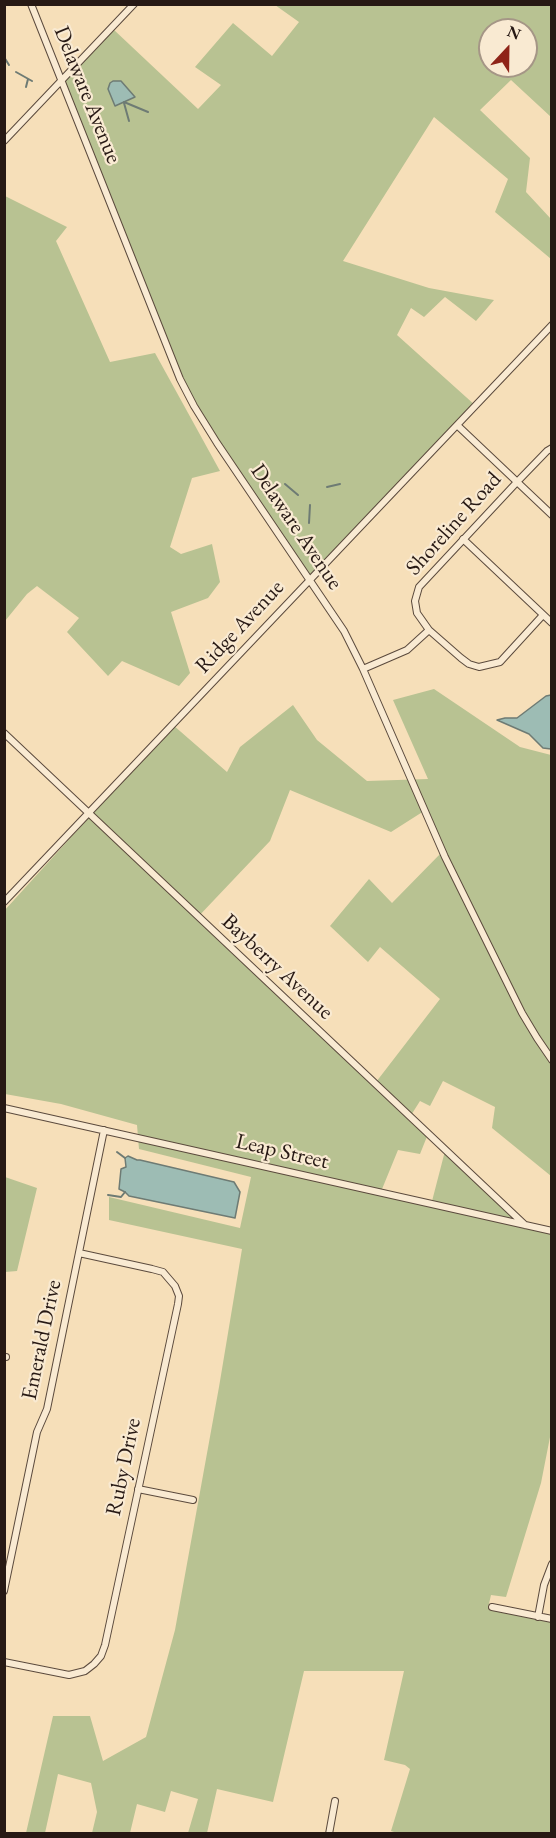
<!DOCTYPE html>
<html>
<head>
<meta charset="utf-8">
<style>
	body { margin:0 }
	#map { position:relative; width:556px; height:1838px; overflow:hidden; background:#f6dfb9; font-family:"EB Garamond",serif }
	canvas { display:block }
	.frame { position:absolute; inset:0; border:6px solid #271914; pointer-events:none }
	.north { position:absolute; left:478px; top:18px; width:60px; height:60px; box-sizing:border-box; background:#f9ead2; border:2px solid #a59686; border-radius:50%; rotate:22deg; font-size:16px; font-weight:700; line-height:24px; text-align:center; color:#271914 }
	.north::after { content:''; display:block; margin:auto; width:21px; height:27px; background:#8f2418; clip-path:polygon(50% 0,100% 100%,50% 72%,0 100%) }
</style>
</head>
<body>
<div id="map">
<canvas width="556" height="1838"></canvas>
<div class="frame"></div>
<div class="north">N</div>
</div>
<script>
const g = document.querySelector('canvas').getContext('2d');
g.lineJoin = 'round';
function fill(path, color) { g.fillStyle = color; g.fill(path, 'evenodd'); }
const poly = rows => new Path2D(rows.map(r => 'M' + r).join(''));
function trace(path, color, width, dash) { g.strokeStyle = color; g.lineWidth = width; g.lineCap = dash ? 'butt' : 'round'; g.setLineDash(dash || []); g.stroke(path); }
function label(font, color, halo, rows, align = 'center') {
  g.font = font + ' "EB Garamond",serif'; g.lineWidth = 4.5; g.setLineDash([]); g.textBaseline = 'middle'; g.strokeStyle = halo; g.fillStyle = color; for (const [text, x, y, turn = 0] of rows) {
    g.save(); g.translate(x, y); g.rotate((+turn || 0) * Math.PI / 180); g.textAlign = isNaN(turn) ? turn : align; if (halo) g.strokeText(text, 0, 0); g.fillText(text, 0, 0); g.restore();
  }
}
const green = poly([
	[275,5,551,5,551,117,511,80,480,110,530,158,526,192,551,219,551,259,495,212,508,179,434,117,343,261,429,288,494,300,476,321,445,297,424,317,411,308,397,335,476,406,309,579,194,406,61,80,113,29,198,109,221,85,195,67,233,23,272,56,299,22],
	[490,30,526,30,526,66,490,66],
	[5,196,67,227,56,241,110,362,155,353,220,471,192,478,170,547,181,554,212,544,220,582,208,598,171,612,190,673,179,686,122,661,108,676,67,632,79,618,37,586,27,594,5,621],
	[434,689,520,747,551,755,551,1176,492,1128,495,1107,443,1081,430,1106,420,1101,408,1120,428,1134,420,1154,398,1150,380,1194,431,1205,445,1151,527,1227,551,1233,551,1432,541,1483,506,1597,491,1595,488,1608,551,1621,551,1833,400,1834,391,1831,410,1769,405,1765,384,1760,404,1671,304,1671,273,1802,217,1789,207,1833,188,1833,198,1799,171,1791,165,1812,137,1804,130,1833,92,1833,97,1812,91,1783,58,1774,45,1833,26,1833,53,1716,90,1716,103,1761,146,1737,175,1630,219,1387,242,1249,109,1220,109,1197,240,1228,251,1177,139,1149,137,1125,61,1104,5,1094,4,911,173,725,227,772,240,747,293,705,317,740,367,781,428,779,393,700],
	[290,790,391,832,424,811,443,851,392,903,369,879,330,926,368,962,380,947,440,999,373,1086,196,919,270,841],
	[5,1177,37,1188,17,1271,5,1272,4,1222,6,1213,5,1212]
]);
const water = poly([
	[113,81,121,81,135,97,115,106,108,89,110,83,113,81],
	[551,695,551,749,543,748,529,734,497,720,505,718,517,718,546,696,551,695],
	[128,1156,137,1160,140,1160,234,1182,240,1192,235,1218,129,1196,125,1192,119,1189,121,1169,126,1167,125,1158,128,1156]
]);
const stream = poly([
	[4,57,9,65],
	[16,72,32,81],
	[26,87,28,79],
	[124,102,148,112],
	[124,103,129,121],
	[285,484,298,495],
	[327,487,340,484],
	[309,523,310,505],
	[117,1152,125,1158],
	[108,1195,121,1197,125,1192]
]);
const minor = poly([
	[31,4,180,379,194,406,217,443,344,631,363,669,445,857,522,1013,537,1038,552,1060],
	[4,141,134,4],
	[457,425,552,515],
	[463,539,552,623],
	[543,615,500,662,479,667,469,664,461,658,429,630,417,613,415,601,419,587,517,482,547,451,552,448],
	[363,669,407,650,429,630],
	[4,733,525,1225],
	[4,902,552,325],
	[4,1108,552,1231],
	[4,1357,6,1357],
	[138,1489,193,1500],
	[4,1591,37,1432,47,1409,104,1130],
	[492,1607,552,1619],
	[538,1617,544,1585,552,1564],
	[4,1662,69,1675,85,1671,94,1664,101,1656,105,1645,178,1304,179,1296,175,1286,163,1272,152,1269,79,1253],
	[329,1834,335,1801]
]);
const streetNames = [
	["Delaware Avenue",87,95,68],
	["Shoreline Road",454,524,-48],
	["Delaware Avenue",296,527,56],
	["Ridge Avenue",240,627,-47],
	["Bayberry Avenue",277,967,43],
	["Leap Street",282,1152,13],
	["Emerald Drive",42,1340,-78],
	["Ruby Drive",124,1467,-78]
];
fill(green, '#b8c292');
fill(water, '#9dbcb4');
trace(water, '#6e7b74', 1.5);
trace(stream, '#6e7b74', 2);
trace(minor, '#5b4a3d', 8);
trace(minor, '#f9ead2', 6);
label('22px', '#271914', '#f9ead2', streetNames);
</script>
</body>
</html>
